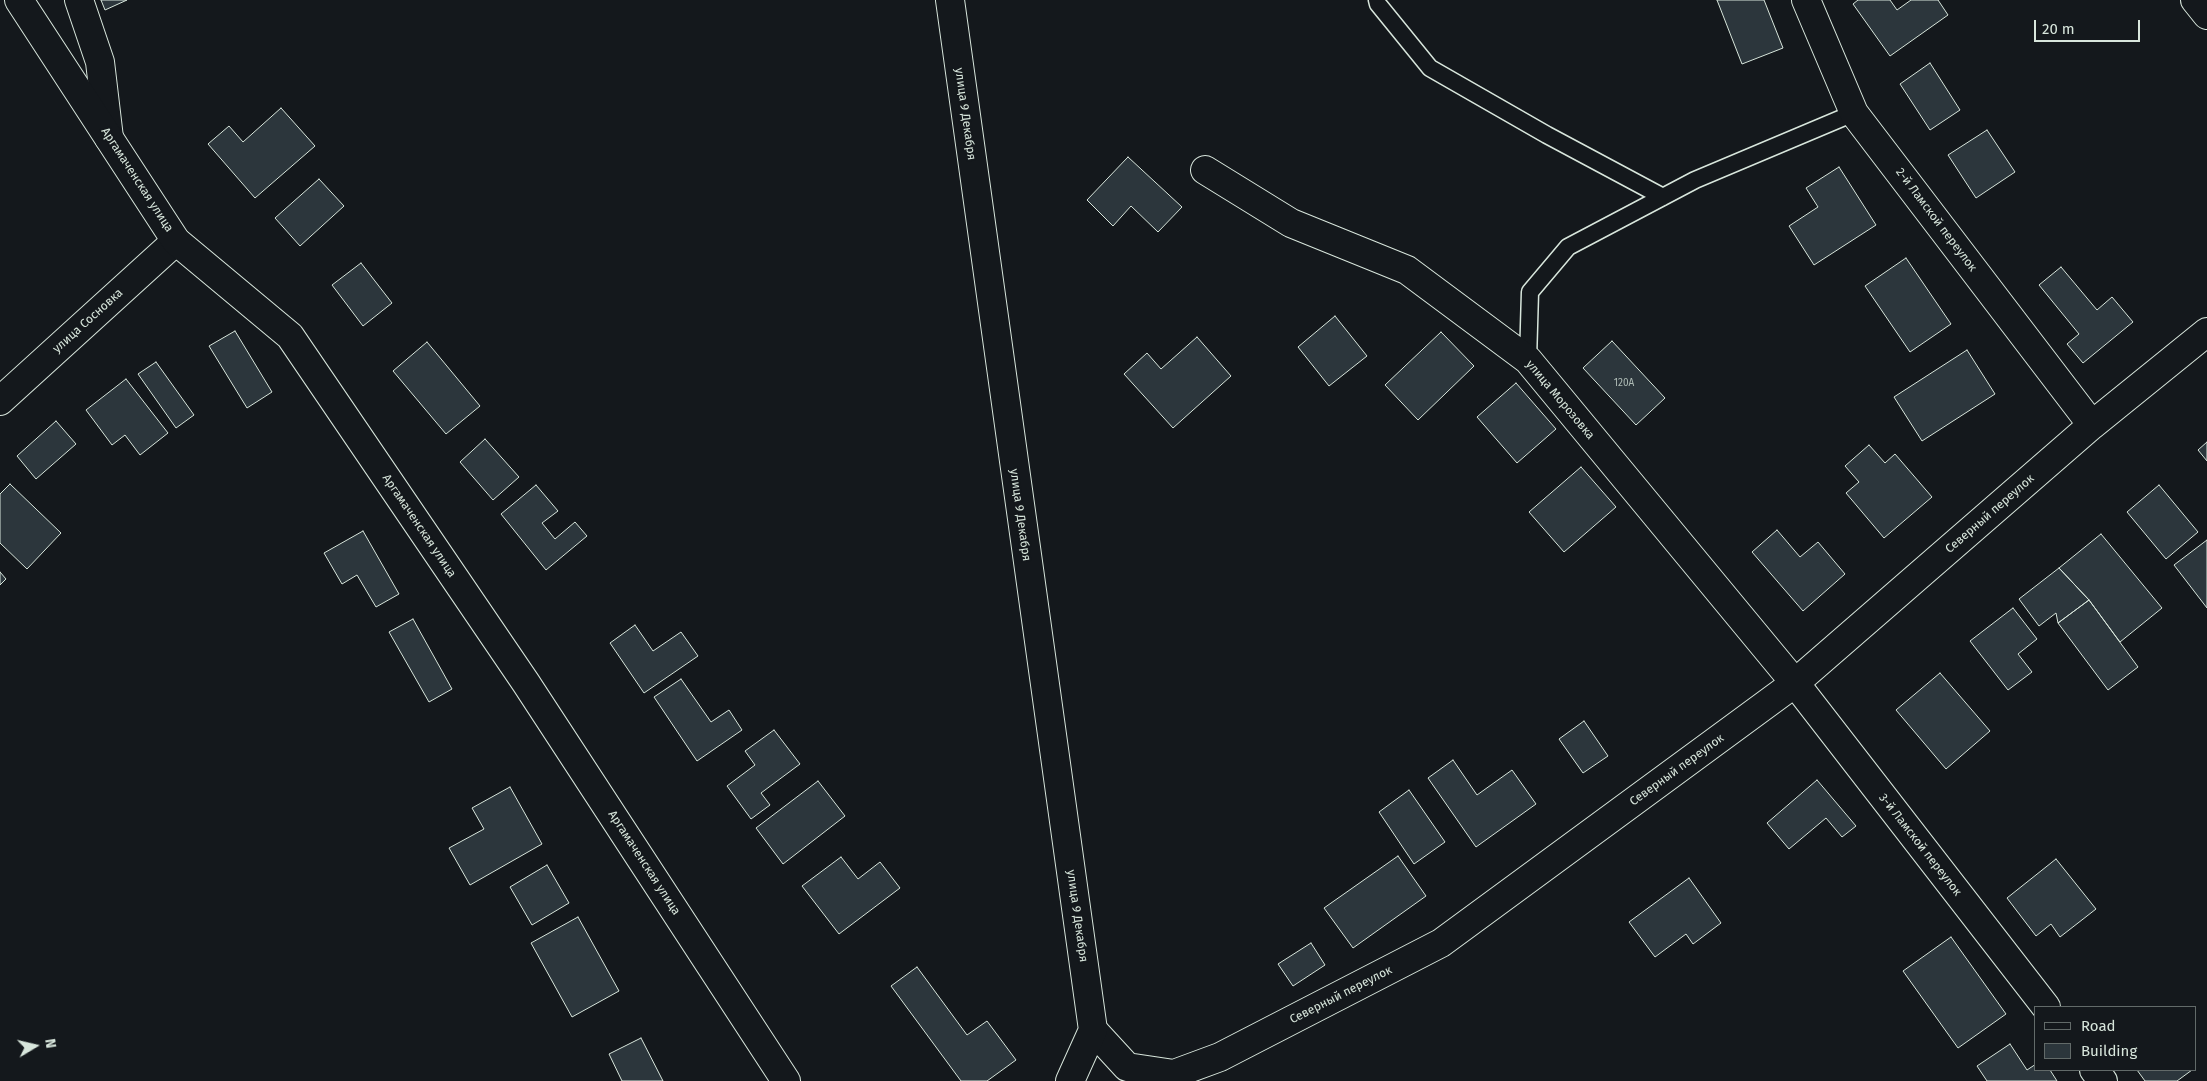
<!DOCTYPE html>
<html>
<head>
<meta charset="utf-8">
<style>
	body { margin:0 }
	#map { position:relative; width:2207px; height:1081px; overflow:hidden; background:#14181c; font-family:"Fira Sans",sans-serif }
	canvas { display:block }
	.legend { position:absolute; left:2034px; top:1006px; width:162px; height:65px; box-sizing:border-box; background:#14181c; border:1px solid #626a69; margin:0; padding:6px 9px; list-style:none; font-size:15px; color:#d8e6dc }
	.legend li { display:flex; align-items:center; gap:10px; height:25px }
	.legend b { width:25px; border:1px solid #626a69 }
	.north { position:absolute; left:10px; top:1021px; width:50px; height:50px; -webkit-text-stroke:4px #14181c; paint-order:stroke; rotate:81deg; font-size:14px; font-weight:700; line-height:20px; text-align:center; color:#d8e6dc }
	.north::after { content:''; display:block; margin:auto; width:18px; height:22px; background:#d8e6dc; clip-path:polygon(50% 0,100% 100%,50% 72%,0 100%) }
	.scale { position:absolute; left:2034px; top:20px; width:106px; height:22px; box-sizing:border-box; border:2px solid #d8e6dc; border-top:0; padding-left:6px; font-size:15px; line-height:18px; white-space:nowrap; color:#d8e6dc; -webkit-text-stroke:4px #14181c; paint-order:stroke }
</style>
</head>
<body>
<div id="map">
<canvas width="2207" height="1081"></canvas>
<ul class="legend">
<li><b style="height:6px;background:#14181c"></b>Road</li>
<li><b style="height:14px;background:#2c363c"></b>Building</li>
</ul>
<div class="north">N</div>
<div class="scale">20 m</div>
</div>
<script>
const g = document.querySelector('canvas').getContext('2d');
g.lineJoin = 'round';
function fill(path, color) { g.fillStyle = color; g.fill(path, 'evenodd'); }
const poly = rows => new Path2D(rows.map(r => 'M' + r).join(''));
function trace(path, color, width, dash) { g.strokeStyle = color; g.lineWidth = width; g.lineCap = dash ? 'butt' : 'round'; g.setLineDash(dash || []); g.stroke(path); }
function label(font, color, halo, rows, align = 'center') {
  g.font = font + ' "Fira Sans",sans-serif'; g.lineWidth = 4; g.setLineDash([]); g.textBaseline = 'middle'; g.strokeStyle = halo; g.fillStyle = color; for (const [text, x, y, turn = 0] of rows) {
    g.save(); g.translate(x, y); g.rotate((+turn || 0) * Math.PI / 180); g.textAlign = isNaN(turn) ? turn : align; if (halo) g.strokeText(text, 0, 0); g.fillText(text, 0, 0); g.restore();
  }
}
const building = poly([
	[101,0,127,0,105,10,101,0],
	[1717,0,1764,0,1783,48,1742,64,1717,0],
	[1858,0,1890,0,1897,10,1911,0,1938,0,1948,15,1890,56,1853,4,1858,0],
	[1930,63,1960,110,1930,130,1900,84,1930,63],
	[281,108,315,146,255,198,208,144,229,126,243,142,281,108],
	[1987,130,2015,172,1976,198,1948,155,1987,130],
	[1128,157,1182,207,1158,232,1131,206,1113,226,1087,200,1128,157],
	[1839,167,1876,225,1814,265,1789,226,1818,207,1806,188,1839,167],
	[319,179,344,206,300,246,275,218,319,179],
	[1906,258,1951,324,1910,352,1865,286,1906,258],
	[361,263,392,303,363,326,332,285,361,263],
	[2061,267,2097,310,2112,297,2133,322,2083,363,2067,344,2079,334,2039,285,2061,267],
	[1335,316,1367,356,1329,386,1298,347,1335,316],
	[235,331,272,392,247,408,209,346,235,331],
	[1441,332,1474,366,1418,420,1385,385,1441,332],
	[1197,337,1231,376,1173,428,1124,374,1147,353,1161,369,1197,337],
	[1612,341,1665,398,1636,425,1583,368,1612,341],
	[427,342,480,406,446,434,393,371,427,342],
	[1967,350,1995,394,1922,441,1894,397,1967,350],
	[156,362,194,415,176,428,138,374,156,362],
	[126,379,168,433,140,455,125,435,112,445,86,410,126,379],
	[1516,383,1556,429,1517,463,1477,417,1516,383],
	[56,421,76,444,36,479,17,456,56,421],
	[485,439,519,477,493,500,460,462,485,439],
	[2207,442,2207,461,2198,450,2207,442],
	[1869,445,1885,463,1895,454,1932,497,1884,538,1846,493,1859,482,1845,466,1869,445],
	[1581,467,1616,507,1564,552,1529,512,1581,467],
	[10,484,61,533,27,569,0,543,0,494,10,484],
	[536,485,558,511,542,523,555,539,575,522,587,536,546,570,501,514,536,485],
	[2159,485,2198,532,2166,559,2127,512,2159,485],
	[1777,530,1800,557,1818,542,1845,574,1803,611,1752,552,1777,530],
	[363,531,399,594,376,607,357,575,342,584,324,553,363,531],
	[2101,534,2162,608,2120,642,2089,600,2059,568,2101,534],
	[2207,540,2207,608,2174,565,2207,540],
	[2059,568,2089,600,2058,623,2056,613,2039,626,2019,599,2059,568],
	[0,572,6,579,0,585,0,572],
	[2089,600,2138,667,2108,690,2058,623,2089,600],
	[2013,608,2037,639,2018,654,2032,672,2008,690,1970,641,2013,608],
	[413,619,452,689,429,702,389,632,413,619],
	[635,625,653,651,681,632,698,656,644,693,610,643,635,625],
	[1940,673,1990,731,1946,769,1896,710,1940,673],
	[681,679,711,722,729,710,742,730,697,761,654,697,681,679],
	[1584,721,1608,756,1583,773,1559,739,1584,721],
	[774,730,800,764,761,793,770,805,751,819,727,786,755,765,745,751,774,730],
	[1453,760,1477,795,1512,770,1536,804,1476,847,1428,778,1453,760],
	[1817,780,1856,826,1842,837,1826,818,1789,849,1767,823,1817,780],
	[818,781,845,816,783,864,756,828,818,781],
	[510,787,542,844,470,885,449,848,484,829,472,808,510,787],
	[1409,790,1445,842,1414,864,1379,812,1409,790],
	[1398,856,1426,896,1353,948,1324,908,1398,856],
	[841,857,858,879,880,862,900,888,839,934,802,886,841,857],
	[2056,859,2096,909,2060,937,2051,924,2036,936,2007,898,2056,859],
	[547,865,569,903,532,925,510,887,547,865],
	[1689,878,1721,923,1693,944,1686,934,1655,957,1629,922,1689,878],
	[578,917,619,991,572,1017,531,943,578,917],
	[1951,937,2006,1014,1958,1048,1903,971,1951,937],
	[1311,943,1325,965,1293,986,1278,964,1311,943],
	[917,967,967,1035,987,1021,1016,1060,987,1081,961,1081,891,986,917,967],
	[641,1038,663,1081,622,1081,609,1054,641,1038],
	[2010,1044,2027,1070,2036,1064,2036,1070,2050,1070,2057,1081,1987,1081,1977,1066,2010,1044],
	[2137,1070,2192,1070,2177,1081,2145,1081,2137,1070]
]);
const service = poly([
	[1377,0,1378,4,1430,68,1547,135,1663,197],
	[1528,360,1530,292,1568,247,1695,180,1854,113]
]);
const minor = poly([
	[79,0,100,62,109,138],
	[1806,0,1854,113,2092,425],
	[2195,0,2207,15],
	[1205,170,1291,223,1407,270,1528,360,1795,683,2046,1007],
	[0,401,176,241],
	[1093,1030,1127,1067,1174,1074,1220,1057,1441,943,1795,683,2092,425,2207,332],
	[2094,1070,2103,1081]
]);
const tertiary = poly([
	[19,0,176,241,290,336,526,683,786,1081]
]);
const secondary = poly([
	[950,0,1093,1030,1070,1081]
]);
const numberNames = [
	["120А",1624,383]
];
const streetNames = [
	["улица 9 Декабря",965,114,82],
	["Аргамаченская улица",137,180,57],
	["2-й Ламской переулок",1936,220,53],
	["улица Сосновка",88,321,-42],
	["улица Морозовка",1560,400,50],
	["Северный переулок",1990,514,-41],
	["улица 9 Декабря",1020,515,82],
	["Аргамаченская улица",419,526,56],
	["Северный переулок",1677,770,-36],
	["3-й Ламской переулок",1920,845,52],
	["Аргамаченская улица",644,863,57],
	["улица 9 Декабря",1077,916,82],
	["Северный переулок",1341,995,-27]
];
fill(building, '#2c363c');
trace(building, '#d8e6dc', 1);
trace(service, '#d8e6dc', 19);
trace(minor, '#d8e6dc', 30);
trace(tertiary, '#d8e6dc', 30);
trace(secondary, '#d8e6dc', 30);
trace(service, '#14181c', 16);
trace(minor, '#14181c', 28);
trace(tertiary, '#14181c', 28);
trace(secondary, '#14181c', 28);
label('10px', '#adbab4', null, numberNames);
label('12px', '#d8e6dc', '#14181c', streetNames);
</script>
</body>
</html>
